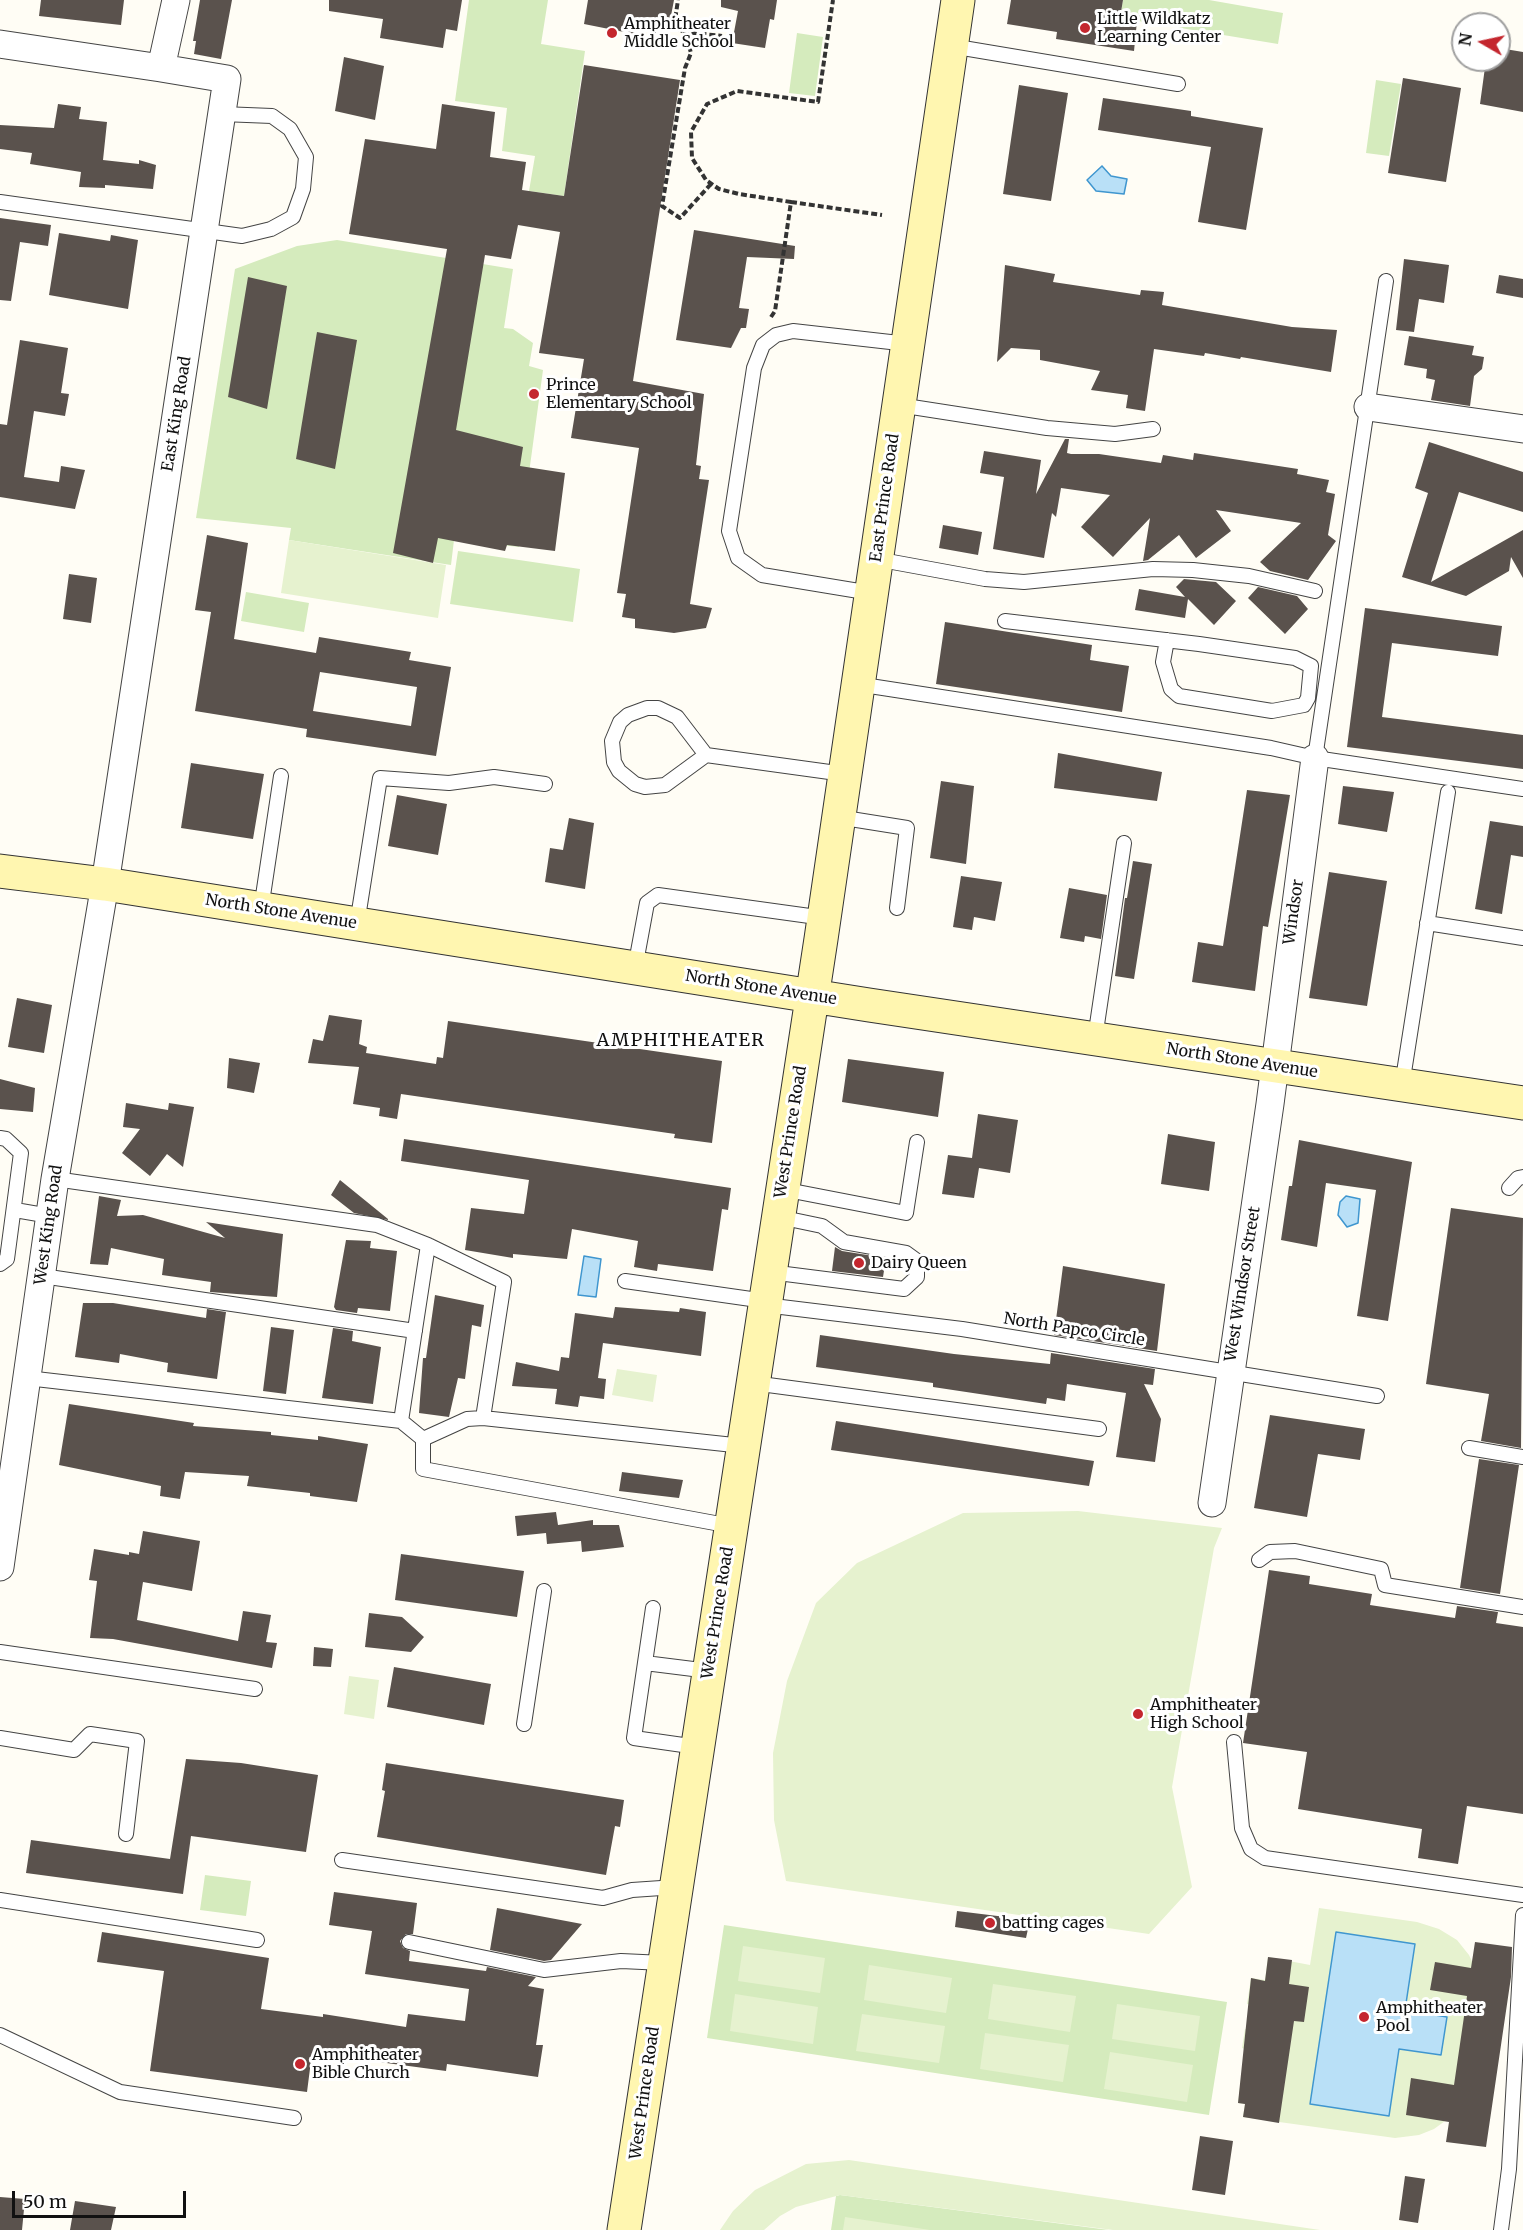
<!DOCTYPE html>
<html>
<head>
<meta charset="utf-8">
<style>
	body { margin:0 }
	#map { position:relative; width:1523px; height:2230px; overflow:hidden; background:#fffdf5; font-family:Merriweather,serif }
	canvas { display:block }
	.north { position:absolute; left:1451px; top:12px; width:60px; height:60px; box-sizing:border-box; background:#fff; border:2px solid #a0a0a0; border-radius:50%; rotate:279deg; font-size:16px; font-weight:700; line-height:24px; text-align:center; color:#111 }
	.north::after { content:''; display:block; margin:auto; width:21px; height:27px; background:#c4262e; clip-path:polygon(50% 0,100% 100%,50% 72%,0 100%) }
	.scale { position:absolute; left:12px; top:2191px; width:174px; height:27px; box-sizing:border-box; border:3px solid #111; border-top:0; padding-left:8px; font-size:18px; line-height:21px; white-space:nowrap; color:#111; -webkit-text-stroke:4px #fff; paint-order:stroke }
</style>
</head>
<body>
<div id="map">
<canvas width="1523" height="2230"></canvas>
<div class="north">N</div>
<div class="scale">50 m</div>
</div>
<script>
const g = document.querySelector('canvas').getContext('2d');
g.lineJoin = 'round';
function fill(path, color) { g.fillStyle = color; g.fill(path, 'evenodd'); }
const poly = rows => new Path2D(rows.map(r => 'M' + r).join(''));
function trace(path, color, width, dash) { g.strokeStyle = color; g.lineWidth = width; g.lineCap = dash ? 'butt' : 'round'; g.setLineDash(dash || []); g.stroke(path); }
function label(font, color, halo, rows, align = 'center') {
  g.font = font + ' Merriweather,serif'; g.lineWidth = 6; g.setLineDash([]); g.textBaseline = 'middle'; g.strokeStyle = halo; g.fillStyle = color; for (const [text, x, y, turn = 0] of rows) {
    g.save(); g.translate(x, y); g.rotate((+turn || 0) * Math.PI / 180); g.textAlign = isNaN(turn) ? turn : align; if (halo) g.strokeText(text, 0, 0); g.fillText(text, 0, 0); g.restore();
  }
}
const green = poly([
	[469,0,548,0,541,44,585,51,564,196,529,191,535,156,502,151,507,108,455,101],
	[1123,0,1209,0,1283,13,1278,44,1120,18],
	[797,33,823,37,815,96,789,93],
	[1376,80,1401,84,1389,156,1366,153],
	[337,240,513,269,504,328,513,329,533,343,529,366,543,370,519,547,454,540,451,565,289,540,291,528,196,518,235,269,297,246],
	[458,551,580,569,573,622,450,604],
	[246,592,309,603,304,632,241,621],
	[205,1875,251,1881,246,1916,200,1910],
	[724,1925,1227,2002,1209,2115,707,2038],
	[840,2195,1109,2230,831,2230,836,2196]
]);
const pitch = poly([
	[289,540,446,565,438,618,281,593],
	[617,1369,657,1375,653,1402,612,1395],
	[1078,1511,1222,1528,1214,1548,1172,1787,1192,1887,1149,1934,786,1881,774,1820,773,1753,787,1681,816,1603,857,1563,963,1513],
	[349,1676,379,1680,374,1719,344,1714],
	[1319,1908,1417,1922,1439,1929,1457,1940,1469,1955,1476,1970,1481,1992,1445,2121,1434,2129,1419,2135,1395,2138,1243,2117,1245,2104,1238,2103,1245,2049,1242,2048,1245,2029,1248,2029,1252,2005,1247,2004,1251,1978,1265,1980,1268,1957,1310,1965],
	[743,1946,825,1958,820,1993,738,1981],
	[869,1965,952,1978,946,2013,864,2000],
	[993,1984,1076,1996,1070,2032,988,2019],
	[735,1994,818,2007,813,2044,730,2031],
	[1117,2004,1200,2016,1195,2051,1112,2039],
	[862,2014,945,2026,939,2063,856,2051],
	[985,2033,1069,2045,1063,2082,980,2069],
	[1110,2052,1193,2065,1187,2102,1104,2089],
	[849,2160,1320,2230,1113,2230,840,2195,796,2207,780,2216,764,2230,720,2230,733,2211,755,2190,806,2164],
	[845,2217,930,2230,843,2230]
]);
const water = poly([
	[1102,166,1111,176,1127,179,1124,194,1096,191,1087,180,1102,166],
	[1346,1196,1360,1199,1358,1223,1347,1227,1338,1215,1340,1202,1346,1196],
	[584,1256,601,1259,596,1297,578,1295,584,1256],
	[1336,1932,1415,1944,1405,2010,1447,2017,1441,2055,1399,2049,1389,2116,1310,2104,1336,1932]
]);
const building = poly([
	[41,0,124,0,121,25,39,16],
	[200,0,232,0,221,59,194,54,196,41,193,41],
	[329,0,462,0,457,31,446,29,443,48,380,38,383,19,329,11],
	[588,0,674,0,670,21,647,17,644,36,584,24],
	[721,0,777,0,774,20,770,19,765,48,732,43,738,11,721,7],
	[1011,0,1123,0,1120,18,1137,21,1134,51,1056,39,1057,32,1007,24],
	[1499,48,1523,52,1523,112,1480,104,1486,60,1499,60],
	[344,57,384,66,375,120,335,111],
	[584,65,680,80,633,381,704,394,696,465,701,466,699,479,709,480,690,604,712,608,706,628,674,633,635,628,635,619,622,617,626,594,617,593,639,448,571,438,584,359,539,353,560,232,518,225,511,259,485,255,456,430,523,447,520,466,565,473,555,551,507,545,505,551,438,538,433,563,393,553,447,249,349,234,365,139,436,149,442,104,495,112,490,157,526,162,522,190,564,196],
	[1403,78,1461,88,1446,182,1388,173],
	[1019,85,1068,93,1051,201,1003,194],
	[1103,98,1191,111,1191,116,1263,128,1246,230,1198,222,1211,147,1098,130],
	[58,104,81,107,79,119,107,122,103,160,139,164,139,160,156,165,153,189,105,185,105,188,79,187,81,172,30,164,32,153,0,149,0,125,54,128],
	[0,218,51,225,48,246,20,242,11,301,0,300],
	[694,230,795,246,794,259,747,257,739,308,749,309,746,328,741,328,731,348,676,340],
	[59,233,110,241,111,235,138,240,128,309,49,295],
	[1404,259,1449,265,1444,303,1419,299,1414,332,1396,330],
	[1005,265,1055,274,1053,282,1140,295,1141,290,1164,292,1162,305,1292,327,1337,330,1331,372,1241,357,1240,359,1205,353,1204,356,1154,349,1145,411,1126,408,1128,395,1091,390,1100,371,1040,360,1040,350,1011,348,997,362],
	[1499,275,1523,279,1523,298,1496,293],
	[248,277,287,286,267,409,228,397],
	[317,332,357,340,335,469,296,459],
	[1409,336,1474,346,1472,355,1484,357,1482,369,1474,376,1470,406,1431,400,1435,380,1426,378,1427,369,1404,365],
	[20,340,68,348,61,393,69,394,65,416,34,411,24,477,59,482,61,466,85,470,75,509,0,497,0,424,7,425],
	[1065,439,1069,439,1067,453,1071,454,1099,454,1161,463,1163,455,1193,460,1194,453,1298,469,1297,474,1329,480,1326,492,1335,494,1328,535,1336,541,1308,580,1270,571,1260,562,1301,523,1216,510,1231,531,1196,558,1179,535,1148,560,1143,561,1150,518,1113,557,1081,527,1110,495,1061,488,1056,517,1052,513,1044,558,993,549,1004,477,980,473,984,451,1041,460,1036,494],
	[1429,442,1523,472,1523,512,1459,492,1431,582,1523,530,1523,578,1511,557,1509,571,1466,596,1402,577,1428,493,1415,488],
	[943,525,982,532,978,555,939,548],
	[207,535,248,543,234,639,316,653,319,637,411,652,409,660,451,667,436,756,306,737,307,729,195,711,211,612,195,610],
	[320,672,417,687,411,726,313,711],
	[69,574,97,578,91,623,63,619],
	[1184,579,1216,582,1236,601,1214,625,1188,599,1185,618,1135,610,1139,589,1185,597,1176,587],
	[1258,587,1297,596,1308,609,1285,634,1248,598],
	[1365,608,1502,626,1498,656,1392,643,1382,717,1523,735,1523,769,1347,747],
	[945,622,1092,645,1090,660,1129,666,1122,712,936,684],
	[1058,753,1162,772,1157,801,1054,788],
	[191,763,264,774,253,839,181,828],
	[941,781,974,786,966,864,930,858],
	[1343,786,1394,792,1387,832,1338,824],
	[1247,790,1290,795,1268,927,1263,926,1255,991,1192,982,1198,942,1223,946],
	[397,795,447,804,438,855,388,846],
	[569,818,594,823,585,889,545,882,550,848,563,850],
	[1490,821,1523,826,1523,857,1511,855,1502,914,1475,909],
	[1133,861,1152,864,1134,979,1115,976,1125,898,1127,898],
	[1329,872,1387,881,1367,1006,1309,998],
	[961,876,1002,882,995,921,974,917,972,930,953,927],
	[1069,888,1107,895,1101,939,1085,936,1084,942,1060,938],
	[17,998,52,1005,44,1053,8,1047],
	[329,1015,362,1020,359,1044,367,1047,366,1053,436,1064,437,1057,443,1058,448,1021,722,1061,712,1143,674,1138,675,1134,401,1094,397,1119,379,1116,380,1108,353,1104,359,1067,308,1063,313,1039,323,1041],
	[229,1058,260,1063,254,1093,227,1088],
	[848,1059,944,1072,938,1117,842,1102],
	[0,1079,35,1088,33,1112,0,1109],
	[126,1103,168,1110,169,1103,194,1107,183,1167,167,1154,150,1176,122,1153,140,1129,123,1127],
	[978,1114,1018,1120,1010,1173,979,1168,974,1198,942,1194,948,1155,972,1158],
	[1168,1134,1215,1142,1209,1191,1161,1184],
	[404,1139,731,1188,728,1210,722,1209,713,1271,658,1264,657,1271,634,1267,638,1241,572,1229,567,1259,513,1254,513,1258,465,1250,471,1208,524,1214,529,1180,401,1161],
	[1299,1140,1412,1162,1388,1321,1357,1316,1376,1190,1326,1183,1317,1247,1281,1240,1289,1186,1292,1186],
	[340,1180,388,1219,388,1220,354,1213,331,1195],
	[99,1196,121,1200,117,1216,143,1215,225,1238,206,1222,283,1234,277,1297,210,1292,211,1282,162,1275,164,1259,111,1248,108,1265,90,1264],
	[1451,1208,1523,1218,1521,1448,1481,1441,1489,1394,1426,1384],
	[346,1240,371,1241,370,1248,397,1251,390,1311,358,1308,357,1313,336,1310,334,1307],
	[835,1247,842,1251,886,1258,883,1277,832,1271],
	[1063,1266,1165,1284,1157,1351,1054,1335],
	[435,1295,484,1305,481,1327,472,1325,465,1379,458,1378,449,1417,419,1413,423,1358,426,1358],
	[83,1303,113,1303,206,1318,207,1309,226,1312,217,1379,167,1372,168,1363,120,1354,119,1363,75,1357],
	[615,1307,679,1312,680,1308,706,1312,701,1356,603,1343,598,1378,606,1379,604,1399,580,1396,578,1407,555,1404,557,1389,512,1386,516,1362,559,1371,561,1357,569,1358,575,1313,613,1318],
	[271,1327,294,1330,286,1394,263,1391],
	[333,1328,353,1331,352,1341,381,1347,373,1404,322,1398],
	[820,1335,954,1354,1050,1364,1051,1353,1155,1369,1153,1385,1144,1384,1161,1419,1155,1462,1116,1457,1126,1393,1067,1384,1065,1401,1047,1398,1046,1404,933,1387,933,1383,816,1367],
	[69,1404,194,1423,193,1426,271,1432,271,1435,318,1440,318,1436,368,1444,357,1502,310,1496,310,1493,247,1486,249,1476,185,1472,180,1499,160,1496,161,1486,59,1465],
	[1270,1415,1365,1429,1360,1460,1318,1454,1307,1517,1254,1508],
	[836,1421,1094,1461,1089,1486,831,1450],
	[1479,1459,1519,1465,1500,1594,1460,1588],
	[622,1472,683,1480,679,1498,619,1491],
	[556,1512,558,1525,593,1520,593,1525,619,1525,624,1547,582,1552,581,1541,547,1544,546,1533,517,1536,515,1516],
	[143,1531,200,1541,192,1591,143,1582,137,1620,238,1641,243,1611,271,1615,266,1642,277,1643,272,1668,113,1639,90,1638,97,1581,89,1580,94,1549,129,1555,129,1552,139,1554],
	[401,1554,524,1571,517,1617,395,1600],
	[1269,1570,1310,1576,1309,1584,1372,1594,1370,1605,1455,1618,1457,1606,1498,1612,1496,1623,1523,1627,1523,1814,1467,1806,1458,1864,1418,1858,1422,1829,1298,1809,1307,1752,1243,1743],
	[369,1613,402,1617,424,1637,411,1652,365,1647],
	[314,1647,333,1649,331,1667,313,1666],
	[394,1667,491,1684,484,1725,387,1707],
	[186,1759,241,1763,318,1775,306,1852,191,1836,183,1894,26,1873,31,1840,170,1859],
	[386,1763,624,1800,620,1827,615,1826,606,1875,377,1837,385,1791,382,1790],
	[334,1892,417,1903,413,1934,406,1934,400,1941,403,1948,410,1951,409,1961,486,1971,487,1967,536,1977,528,1986,544,1989,536,2045,543,2045,538,2077,447,2064,446,2071,312,2053,307,2092,150,2071,164,1971,97,1962,102,1932,269,1958,261,2009,323,2017,323,2014,406,2027,408,2014,465,2021,469,1989,365,1974,372,1931,329,1925],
	[497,1908,582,1924,551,1960,544,1961,490,1950],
	[957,1911,1030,1920,1026,1938,955,1927],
	[1475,1942,1512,1947,1511,1977,1486,2147,1446,2142,1449,2122,1406,2115,1411,2078,1454,2085,1467,1996,1430,1990,1435,1962,1471,1968],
	[1268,1957,1292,1960,1289,1984,1309,1987,1304,2022,1294,2021,1279,2123,1243,2117,1245,2104,1238,2103,1251,1978,1265,1981],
	[1200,2136,1233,2141,1225,2195,1192,2190],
	[1405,2176,1425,2179,1418,2223,1399,2220],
	[0,2197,25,2199,22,2230,0,2230],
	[75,2201,116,2207,111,2230,70,2230]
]);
const path = poly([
	[651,24,674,27,685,32],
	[674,27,678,0],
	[711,184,680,218,662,206,685,68,691,53,685,32,722,36],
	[791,202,882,215],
	[771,317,775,311,791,202,739,194,719,189,706,180,692,158,691,132,707,104,737,91,818,102,833,0]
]);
const lane = poly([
	[951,46,1178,84],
	[0,202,242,236,271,229,293,217,303,189,306,157,290,129,272,116,222,114],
	[899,405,1047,428,1115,434,1153,429],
	[876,559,985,579,1024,582,1153,569,1193,570,1249,576,1315,591],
	[871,593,762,575,738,558,729,531,754,368,763,345,776,335,793,331,908,344],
	[1005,621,1199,644,1295,658,1311,666,1308,698,1304,705,1272,711,1179,696,1171,689,1163,662,1167,640],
	[857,684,1271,748,1315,758,1523,789],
	[706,755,677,717,658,708,647,708,628,715,620,722,612,741,614,762,619,771,635,784,645,787,665,785,706,755,844,774],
	[1315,758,1386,281],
	[838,817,907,828,897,908],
	[261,909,281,776],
	[1427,923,1523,938],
	[357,924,380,778,449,783,494,777,545,784],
	[635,968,647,903,658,895,824,918],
	[1095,1038,1124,843],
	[1402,1085,1448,792],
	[0,1138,6,1139,21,1153,7,1259,0,1264],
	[55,1179,377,1225,428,1245,504,1282,483,1418],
	[1509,1188,1518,1178,1523,1177],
	[782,1189,906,1213,917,1142],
	[15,1210,50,1216],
	[770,1272,904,1289,917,1277,917,1261,906,1253,844,1242,822,1226,779,1217],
	[42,1276,415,1331],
	[625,1281,765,1301],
	[765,1305,962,1329,1377,1396],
	[27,1378,401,1421,423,1439,423,1469,731,1526],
	[753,1383,1099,1429],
	[401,1421,428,1245],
	[423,1439,467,1419,483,1418,743,1446],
	[1469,1448,1523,1457],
	[1259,1560,1270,1552,1295,1551,1381,1569,1385,1585,1523,1607],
	[653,1608,634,1738,697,1747],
	[0,1652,255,1689],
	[645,1663,709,1671],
	[524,1724,544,1591],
	[0,1738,74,1750,90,1734,137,1741,126,1834],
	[1234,1742,1242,1828,1251,1849,1265,1858,1523,1895],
	[342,1860,603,1898,632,1890,676,1887],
	[0,1900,257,1940],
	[409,1942,544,1970,621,1961,664,1963],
	[0,2035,120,2092,294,2118],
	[1501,2230,1509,2169,1523,1915]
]);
const street = poly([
	[0,44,161,68],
	[1368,407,1523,429],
	[1212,1503,1270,1104,1315,758],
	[0,1567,55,1179,105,884,227,79,161,68,176,0]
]);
const secondary = poly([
	[0,871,105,884,869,1005,1523,1103],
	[624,2230,821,939,958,0]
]);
const markers = [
	[1085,28,6,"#c4262e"],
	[612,33,6,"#c4262e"],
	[534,394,6,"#c4262e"],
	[859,1263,6,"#c4262e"],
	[1138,1714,6,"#c4262e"],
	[990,1923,6,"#c4262e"],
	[1364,2017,6,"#c4262e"],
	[300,2064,6,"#c4262e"]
];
const poiNames = [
	["Little Wildkatz",1097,19],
	["Learning Center",1097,37],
	["Amphitheater",624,24],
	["Middle School",624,42],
	["Prince",546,385],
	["Elementary School",546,403],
	["Dairy Queen",871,1263],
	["Amphitheater",1150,1705],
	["High School",1150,1723],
	["batting cages",1002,1923],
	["Amphitheater",1376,2008],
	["Pool",1376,2026],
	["Amphitheater",312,2055],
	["Bible Church",312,2073]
];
const streetNames = [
	["East King Road",177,414,-81],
	["East Prince Road",885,498,-82],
	["North Stone Avenue",281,912,9],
	["Windsor",1294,912,-82],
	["North Stone Avenue",761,988,9],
	["North Stone Avenue",1242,1061,9],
	["West Prince Road",791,1132,-81],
	["West King Road",49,1225,-82],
	["West Windsor Street",1243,1284,-81],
	["North Papco Circle",1074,1330,9],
	["West Prince Road",718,1613,-81],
	["West Prince Road",645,2093,-82]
];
const neighbourhoodNames = [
	["AMPHITHEATER",681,1041]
];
fill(green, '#d5ebbd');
fill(pitch, '#e6f2cf');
fill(water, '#b9e0f7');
trace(water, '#3f96cf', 1.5);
fill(building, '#5a524d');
trace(lane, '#444', 16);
trace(street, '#444', 29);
trace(secondary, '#333', 35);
trace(path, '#333', 4, [6, 3]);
trace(lane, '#fff', 14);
trace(street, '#fff', 27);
trace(secondary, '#fff6b0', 33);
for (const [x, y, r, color] of markers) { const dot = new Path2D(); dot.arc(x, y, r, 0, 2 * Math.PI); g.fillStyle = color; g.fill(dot); trace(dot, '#fff', 2); }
label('16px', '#111', '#fff', poiNames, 'left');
label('16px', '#111', '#fff', streetNames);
g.letterSpacing = '1.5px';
label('18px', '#111', '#fff', neighbourhoodNames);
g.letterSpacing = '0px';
</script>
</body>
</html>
